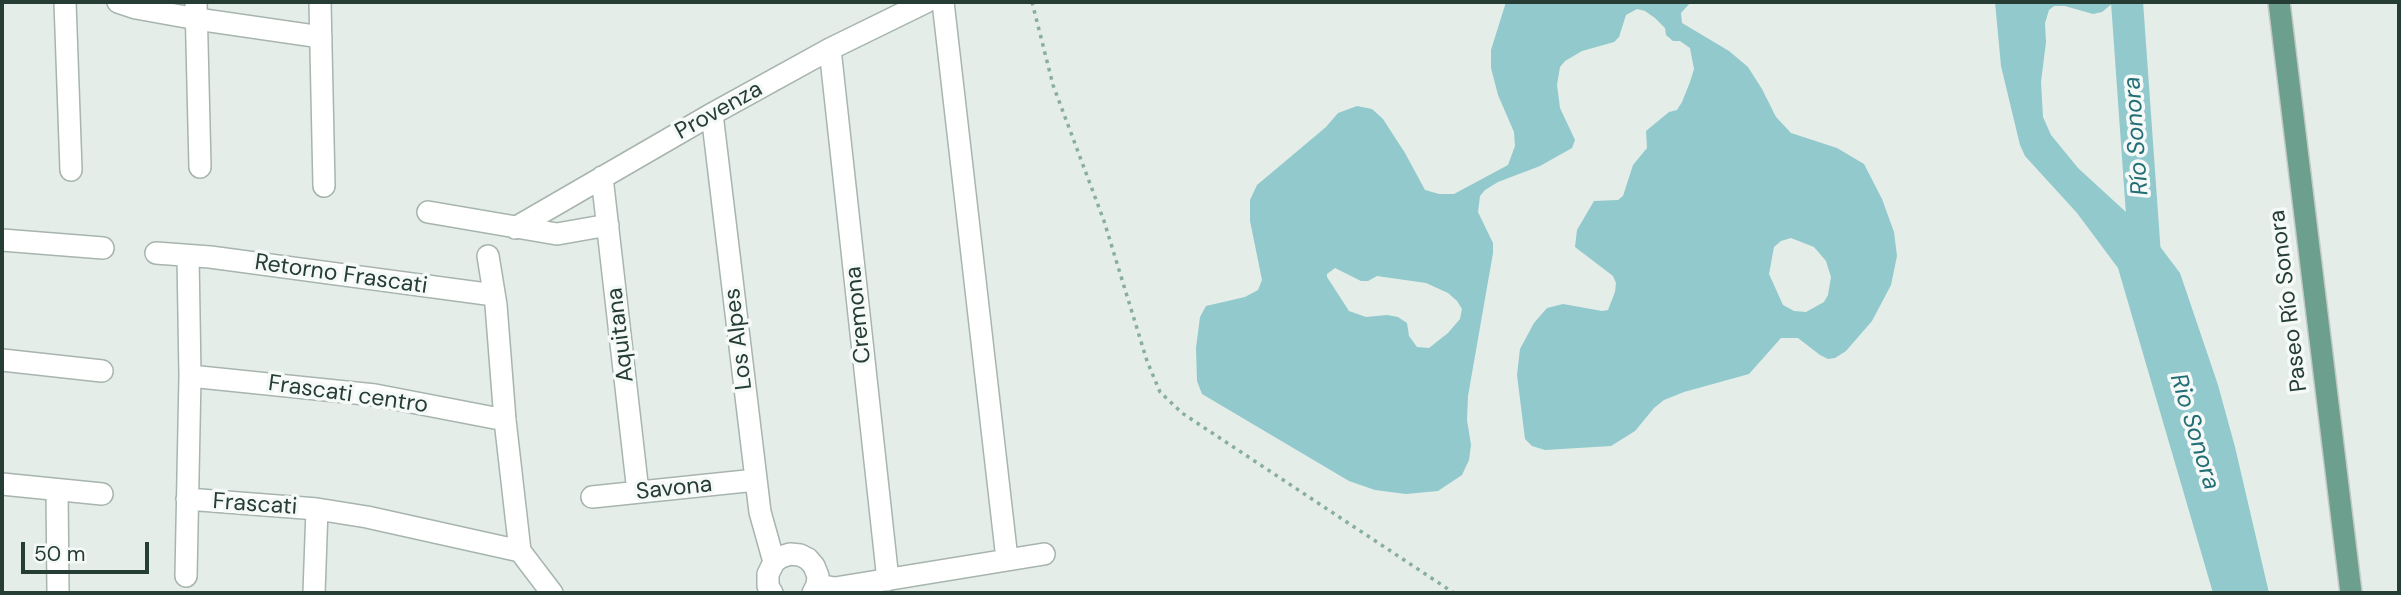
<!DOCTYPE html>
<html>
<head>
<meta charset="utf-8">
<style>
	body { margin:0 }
	#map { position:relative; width:2401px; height:595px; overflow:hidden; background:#e4ede8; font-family:"DM Sans",sans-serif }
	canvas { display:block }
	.frame { position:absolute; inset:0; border:4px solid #253d34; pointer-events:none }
	.scale { position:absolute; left:21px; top:542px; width:128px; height:32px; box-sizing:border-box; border:4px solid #253d34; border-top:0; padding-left:9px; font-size:21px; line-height:24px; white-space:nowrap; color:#253d34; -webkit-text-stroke:5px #f5f9f7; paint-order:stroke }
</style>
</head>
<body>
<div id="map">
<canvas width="2401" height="595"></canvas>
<div class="frame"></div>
<div class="scale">50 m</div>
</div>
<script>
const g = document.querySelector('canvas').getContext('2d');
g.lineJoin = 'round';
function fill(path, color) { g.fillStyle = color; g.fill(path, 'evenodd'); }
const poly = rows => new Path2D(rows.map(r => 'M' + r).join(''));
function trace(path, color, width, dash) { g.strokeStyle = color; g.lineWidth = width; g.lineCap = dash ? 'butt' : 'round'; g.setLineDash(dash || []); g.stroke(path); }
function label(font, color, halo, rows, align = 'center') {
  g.font = font + ' "DM Sans",sans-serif'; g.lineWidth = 7; g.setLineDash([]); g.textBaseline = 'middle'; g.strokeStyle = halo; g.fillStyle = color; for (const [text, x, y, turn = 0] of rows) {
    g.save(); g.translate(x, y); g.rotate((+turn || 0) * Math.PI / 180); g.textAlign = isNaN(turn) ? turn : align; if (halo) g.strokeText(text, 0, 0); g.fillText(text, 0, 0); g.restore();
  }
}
const water = poly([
	[1506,2,1691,2,1681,13,1682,23,1729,51,1748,67,1762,89,1776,117,1791,133,1837,148,1864,164,1882,199,1894,232,1897,256,1891,285,1872,321,1846,351,1835,358,1828,359,1820,355,1798,338,1781,338,1749,374,1684,392,1664,400,1654,408,1635,431,1611,446,1545,450,1532,446,1525,439,1517,375,1520,349,1534,323,1547,308,1563,304,1602,311,1608,310,1615,292,1616,283,1613,276,1575,247,1577,230,1594,201,1618,200,1623,196,1633,165,1647,148,1646,131,1669,112,1677,110,1682,102,1690,82,1694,69,1690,48,1680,41,1673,41,1666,35,1665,28,1655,18,1645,11,1637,9,1626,15,1619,37,1614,42,1582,51,1565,61,1560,67,1557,85,1560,108,1575,140,1572,148,1540,166,1498,182,1485,190,1480,196,1478,212,1493,243,1493,253,1468,396,1467,420,1471,445,1469,460,1462,475,1438,491,1406,494,1375,490,1349,481,1202,394,1197,381,1196,348,1200,317,1206,306,1245,297,1258,290,1262,280,1250,221,1250,200,1257,185,1326,127,1338,113,1357,106,1372,109,1383,119,1405,153,1425,190,1439,194,1454,194,1508,165,1515,146,1514,132,1498,95,1491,68,1491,50],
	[1791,238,1814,247,1826,261,1831,277,1828,295,1824,302,1806,312,1794,311,1783,305,1769,274,1774,247,1781,241],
	[1335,268,1361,281,1368,281,1377,276,1426,283,1448,293,1457,301,1462,309,1460,319,1448,333,1429,348,1417,347,1409,336,1407,323,1398,317,1387,315,1366,317,1349,311,1327,277,1327,274],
	[1995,2,2114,2,2102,12,2093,14,2065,6,2054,6,2049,10,2045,23,2046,42,2041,82,2043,117,2051,135,2078,168,2152,236,2180,273,2218,385,2235,447,2269,593,2213,593,2118,268,2077,213,2025,156,2020,145,2001,66]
]);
const river = poly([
	[2127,2,2146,270]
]);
const path = poly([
	[1032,2,1053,85,1104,221,1147,361,1160,392,1182,413,1454,593]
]);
const street = poly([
	[65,2,71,170],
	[118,2,136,8,197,19,321,37],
	[196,2,200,167],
	[320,2,324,186],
	[943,2,1007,559],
	[830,49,888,580],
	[712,114,760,512,774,562],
	[602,177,638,492],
	[428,212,557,234,608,225],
	[515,228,712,114,830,49,926,2],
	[2,240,103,248],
	[156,253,210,257,494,295],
	[488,256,496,305,505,420,520,551,552,593],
	[2,360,102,371],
	[190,376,375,395,505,420],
	[2,484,102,494],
	[57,490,58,593],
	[592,497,756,480],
	[187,499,317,509,367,517,520,551],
	[186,576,190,376,188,256],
	[817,585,835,588,1044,554],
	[314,593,317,509],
	[772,593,768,586,768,574,774,562,781,557,790,554,800,555,808,559,814,566,818,576,817,585,813,593]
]);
const primary = poly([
	[2279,2,2351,593]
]);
const streetNames = [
	["Provenza",719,111,-29],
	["Retorno Frascati",341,275,8],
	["Paseo Río Sonora",2289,301,-97],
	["Cremona",859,315,-96],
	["Aquitana",621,335,-97],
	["Los Alpes",739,339,-97],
	["Frascati centro",348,395,8],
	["Savona",674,489,-6],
	["Frascati",255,505,4]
];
const waterNames = [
	["Río Sonora",2137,136,-94],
	["Rio Sonora",2194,432,73]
];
fill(water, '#91c9cd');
trace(river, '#91c9cd', 32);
trace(street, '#a7b5ae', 24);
trace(primary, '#c2c9c6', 24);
trace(path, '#87ae9e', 3.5, [3.5, 5]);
trace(street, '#fff', 21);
trace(primary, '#6c9f8d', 21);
label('23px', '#253d34', '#f5f9f7', streetNames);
label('italic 24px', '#236e75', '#f5f9f7', waterNames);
</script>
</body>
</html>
